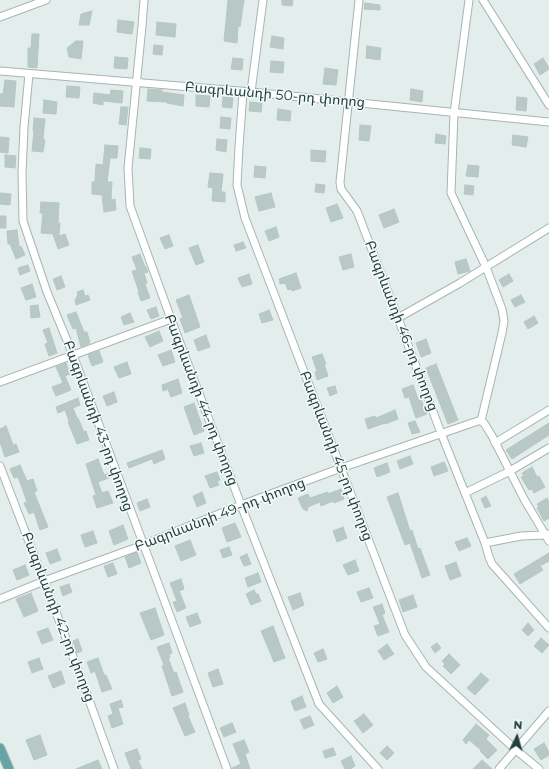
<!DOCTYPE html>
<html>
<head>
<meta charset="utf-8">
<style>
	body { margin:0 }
	#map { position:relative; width:549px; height:769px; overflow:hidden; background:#e3edeb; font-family:Montserrat,sans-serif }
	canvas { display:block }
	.north { position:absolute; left:497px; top:717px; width:40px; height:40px; -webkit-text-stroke:3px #f4faf8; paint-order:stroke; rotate:5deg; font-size:11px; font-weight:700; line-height:16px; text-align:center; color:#22403e }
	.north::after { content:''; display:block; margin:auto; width:14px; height:18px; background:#22403e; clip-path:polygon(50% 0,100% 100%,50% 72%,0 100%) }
</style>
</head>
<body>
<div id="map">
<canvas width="549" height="769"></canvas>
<div class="north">N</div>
</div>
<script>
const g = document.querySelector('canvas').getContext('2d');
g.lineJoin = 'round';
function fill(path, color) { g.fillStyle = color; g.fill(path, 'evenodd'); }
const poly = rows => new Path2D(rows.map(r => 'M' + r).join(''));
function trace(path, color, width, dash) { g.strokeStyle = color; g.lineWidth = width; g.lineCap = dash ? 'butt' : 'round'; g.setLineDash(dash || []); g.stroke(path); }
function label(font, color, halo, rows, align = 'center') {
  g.font = font + ' Montserrat,"Noto Sans Armenian",sans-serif'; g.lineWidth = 3; g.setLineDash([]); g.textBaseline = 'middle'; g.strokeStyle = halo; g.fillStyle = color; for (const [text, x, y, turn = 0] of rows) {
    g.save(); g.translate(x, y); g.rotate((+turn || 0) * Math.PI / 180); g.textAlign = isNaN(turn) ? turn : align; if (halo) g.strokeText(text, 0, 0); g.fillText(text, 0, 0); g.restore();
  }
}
const building = poly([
	[228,0,244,0,240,27,238,26,237,43,224,41,228,0],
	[282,0,293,0,292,6,282,5,282,0],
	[365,3,380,5,380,10,364,9,365,3],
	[92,11,89,25,79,25,81,14,92,11],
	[118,20,134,22,132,34,117,32,118,20],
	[157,22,176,24,175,37,156,35,157,22],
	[32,34,39,34,37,68,28,67,28,48,31,48,32,34],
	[272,36,284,38,283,49,270,47,272,36],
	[76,41,83,41,81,59,69,57,67,48,76,41],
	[154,45,163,46,162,55,153,54,154,45],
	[367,46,381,48,380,60,366,58,367,46],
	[115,57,128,58,127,69,114,68,115,57],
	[233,58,243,59,242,70,231,69,233,58],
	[543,58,549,68,549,69,540,75,534,64,543,58],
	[271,61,284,62,283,73,270,72,271,61],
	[325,68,338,70,336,85,323,84,325,68],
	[5,80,16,81,14,107,0,106,0,94,3,94,5,80],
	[67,86,80,87,79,98,66,97,67,86],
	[148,89,162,90,162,92,184,95,183,106,167,103,167,102,147,101,148,89],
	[411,89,423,91,422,102,410,100,411,89],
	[111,90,123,91,122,103,103,101,103,105,93,103,94,93,110,95,111,90],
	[196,95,210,96,209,107,196,106,196,95],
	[223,97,233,98,232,108,222,107,223,97],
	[517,97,527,98,526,111,516,110,517,97],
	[44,100,57,102,56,114,43,113,44,100],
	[250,102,262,103,261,112,249,111,250,102],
	[121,107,128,107,126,125,119,124,121,107],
	[278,109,291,111,290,121,277,120,278,109],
	[221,117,231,118,230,129,220,128,221,117],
	[34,118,45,119,43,139,45,140,43,152,32,151,34,131,33,131,34,118],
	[360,125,371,126,369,141,359,140,360,125],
	[436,134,446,136,445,144,435,143,436,134],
	[513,135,528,137,526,147,512,145,513,135],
	[0,137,9,138,8,153,0,152,0,137],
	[217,139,227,140,226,152,216,150,217,139],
	[105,145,118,146,117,158,110,158,107,182,112,182,111,200,115,199,116,210,104,212,102,195,92,194,92,182,95,182,96,164,103,165,105,145],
	[140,148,151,149,150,159,139,158,140,148],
	[311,150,326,151,325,162,311,161,311,150],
	[5,155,16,156,15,168,5,167,5,155],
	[468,165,479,166,478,177,466,176,468,165],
	[255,166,266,167,265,178,254,177,255,166],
	[210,173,223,174,221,192,225,192,225,202,212,201,213,188,208,187,210,173],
	[316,184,325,185,324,193,315,192,316,184],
	[465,185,474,186,473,195,464,194,465,185],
	[0,193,11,194,10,205,0,204,0,193],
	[271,193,275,207,259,211,255,197,271,193],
	[41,202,59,203,58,223,60,223,59,236,65,234,69,245,58,249,53,234,41,233,43,213,40,213,41,202],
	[337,204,343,218,331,222,326,208,337,204],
	[394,209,399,222,384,228,379,215,394,209],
	[0,216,6,216,6,228,0,228,0,216],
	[276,227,279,237,269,241,265,231,276,227],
	[17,230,19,247,21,246,25,255,16,259,10,244,8,244,7,231,17,230],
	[169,235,173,246,165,249,160,238,169,235],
	[243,242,246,248,236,251,234,245,243,242],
	[198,245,204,262,196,265,189,248,198,245],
	[140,254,145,267,146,267,148,272,144,273,147,283,145,284,150,298,141,301,138,292,139,292,132,271,137,270,132,257,140,254],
	[351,254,354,267,343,270,339,257,351,254],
	[466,259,470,271,458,274,455,262,466,259],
	[28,265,30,271,20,275,18,268,28,265],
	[296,273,301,288,292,291,291,289,288,290,285,283,280,284,279,279,296,273],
	[249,274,252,284,242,287,238,278,249,274],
	[509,274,513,281,503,287,499,280,509,274],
	[61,276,65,287,57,290,53,279,61,276],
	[32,284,36,297,26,300,21,288,32,284],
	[83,290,85,296,88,295,90,300,76,305,75,300,78,295,77,292,83,290],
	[189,295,200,327,185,333,180,319,183,318,176,300,189,295],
	[521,295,525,302,515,307,511,300,521,295],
	[38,305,40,317,31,318,30,306,38,305],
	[156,307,159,316,151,319,147,310,156,307],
	[269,310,273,320,262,323,259,314,269,310],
	[76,312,84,332,87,332,90,343,81,347,76,328,73,329,67,315,76,312],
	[130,313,134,322,124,325,121,317,130,313],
	[534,316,538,323,528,329,524,322,534,316],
	[49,328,57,353,49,356,45,344,48,343,43,330,49,328],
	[159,331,163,341,150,347,145,337,159,331],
	[206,335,210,347,198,351,194,340,206,335],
	[426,339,431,353,421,357,416,343,426,339],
	[171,350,175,362,163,366,158,355,171,350],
	[99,351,103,362,92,366,88,355,99,351],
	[322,354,326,364,324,364,328,376,317,380,315,372,317,371,312,357,322,354],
	[127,362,131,374,119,378,114,367,127,362],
	[66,363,70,374,65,376,71,390,56,396,52,387,63,383,56,367,66,363],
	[436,364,458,420,448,424,426,368,436,364],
	[178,379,182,393,171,397,168,389,163,391,162,385,178,379],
	[413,385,419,401,421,400,427,414,416,418,409,397,405,398,402,389,413,385],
	[335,386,337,393,330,396,327,388,335,386],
	[114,392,117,402,107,406,103,396,114,392],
	[78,398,80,405,73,408,77,418,78,418,84,432,86,431,89,440,77,444,68,422,69,421,65,410,58,413,56,407,78,398],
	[194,403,204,431,194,435,184,407,194,403],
	[395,410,398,419,385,424,385,423,368,429,365,419,375,416,376,418,395,410],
	[415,421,420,432,412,434,408,423,415,421],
	[549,423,549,435,512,459,506,450,549,423],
	[6,426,13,445,16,444,19,452,5,457,0,442,0,429,6,426],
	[201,443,204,453,194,456,190,446,201,443],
	[162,450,165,459,154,464,152,459,129,468,127,463,162,450],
	[410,456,413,464,400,469,397,461,410,456],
	[98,459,104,475,109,473,111,477,98,482,102,493,108,491,113,503,97,508,93,496,96,495,86,464,98,459],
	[444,462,448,471,434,476,431,467,444,462],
	[387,463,390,472,377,477,374,468,387,463],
	[20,465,27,481,33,479,37,491,34,492,48,527,40,530,34,512,29,514,24,503,27,502,18,477,14,478,10,469,20,465],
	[532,467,537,477,539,476,545,487,534,493,532,489,529,490,521,477,524,476,522,473,532,467],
	[217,472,220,480,217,481,219,485,210,488,205,476,217,472],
	[341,489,344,499,334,503,333,501,321,506,320,502,308,507,307,511,303,509,298,498,308,494,310,498,328,492,328,494,341,489],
	[202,492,206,503,197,507,193,496,202,492],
	[398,493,410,531,412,530,418,549,420,548,430,575,422,578,410,543,405,545,387,497,398,493],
	[486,496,491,506,485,508,481,499,486,496],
	[547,498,549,502,549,518,544,521,537,508,539,507,537,504,547,498],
	[147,499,150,507,140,511,137,503,147,499],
	[235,523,241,537,227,542,222,528,235,523],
	[123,525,128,539,114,545,109,531,123,525],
	[343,527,347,538,337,542,333,531,343,527],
	[93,531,97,543,85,547,81,535,93,531],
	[467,538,471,546,459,551,455,542,467,538],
	[190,540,196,555,181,561,175,546,190,540],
	[229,547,232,555,223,558,220,550,229,547],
	[57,549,61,560,50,564,46,553,57,549],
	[137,552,141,563,129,568,125,557,137,552],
	[549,553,549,561,540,566,543,570,520,584,514,574,549,553],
	[247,554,251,564,244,566,240,557,247,554],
	[355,560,359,571,348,575,343,565,355,560],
	[456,562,461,576,450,580,445,566,456,562],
	[113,563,117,574,108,577,104,566,113,563],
	[25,565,29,575,17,580,13,570,25,565],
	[258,573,261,582,248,587,245,578,258,573],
	[181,579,184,589,179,591,186,608,177,612,173,602,177,601,170,583,181,579],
	[69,584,72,592,63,596,60,587,69,584],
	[369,588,373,598,361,602,357,592,369,588],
	[254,590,256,594,258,594,261,601,251,605,246,594,254,590],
	[31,593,38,611,24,617,16,599,31,593],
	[300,593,304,605,293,610,288,597,300,593],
	[413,595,417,607,403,612,399,600,413,595],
	[382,604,385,613,382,615,389,632,378,636,374,626,380,624,373,607,382,604],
	[155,608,164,635,151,640,140,613,155,608],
	[197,613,201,623,190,627,186,617,197,613],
	[528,623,534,630,528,636,522,630,528,623],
	[273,626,285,658,274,662,261,631,273,626],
	[48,628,53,640,42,644,37,632,48,628],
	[541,638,549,645,542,653,534,646,541,638],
	[78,639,82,651,77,653,73,641,78,639],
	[169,643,172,653,169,655,170,658,168,658,174,673,176,672,183,692,172,696,162,666,164,665,157,647,169,643],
	[437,643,441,648,435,653,431,647,437,643],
	[387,644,394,654,384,660,378,651,387,644],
	[323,649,327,659,318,662,314,653,323,649],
	[449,654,460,665,451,674,443,666,445,664,442,661,449,654],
	[39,658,43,669,32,673,28,662,39,658],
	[98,658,104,675,106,675,112,689,102,692,95,671,91,673,87,662,98,658],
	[218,669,223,684,213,687,208,673,218,669],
	[61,671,65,683,53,688,48,676,61,671],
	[481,673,489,680,475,695,467,688,481,673],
	[337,686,343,697,333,703,327,693,337,686],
	[302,696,306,707,295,711,291,701,302,696],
	[121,700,123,707,118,708,123,724,112,728,108,716,113,714,110,704,121,700],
	[185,703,189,715,188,716,195,732,185,736,173,708,185,703],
	[364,714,373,725,363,733,354,721,364,714],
	[310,716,314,725,304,729,300,720,310,716],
	[232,723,236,732,224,737,220,728,232,723],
	[476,724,489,735,486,739,497,750,488,759,480,751,481,750,469,740,466,744,463,740,476,724],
	[40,735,47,755,34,760,26,740,40,735],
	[244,740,249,752,245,754,250,769,232,769,232,768,241,764,233,744,244,740],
	[544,743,549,752,549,755,541,760,534,749,544,743],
	[387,746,394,753,387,760,380,753,387,746],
	[333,748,336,755,325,758,323,751,333,748],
	[137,749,141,759,138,760,142,769,131,769,125,753,137,749],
	[351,756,355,766,350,769,345,769,341,761,351,756],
	[98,760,102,769,76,769,98,760],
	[482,760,492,769,473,769,482,760]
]);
const minor = poly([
	[144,0,142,26,128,168,130,206,171,319,241,505,319,704,378,769],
	[359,0,340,182,341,189,357,211,398,318,441,433,485,543,489,557,492,564,549,628],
	[469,0,454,113,451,193,486,267,502,309,504,321,502,333,481,421],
	[483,0,549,105],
	[0,17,46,0],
	[0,71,251,92,549,122],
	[29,74,24,127,22,173,23,221,47,292,73,355,227,769],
	[243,92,239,147,237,185,245,218,405,635,426,667,516,750,539,769],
	[251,92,263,0],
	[398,318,460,283,549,228],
	[0,382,171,319],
	[495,443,549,410],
	[0,466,80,675,114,769],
	[465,493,510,471,549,448],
	[485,543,521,536,545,535,548,534],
	[0,599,44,581,143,545,241,505,341,468,478,421,481,421,484,423,492,436,524,499,549,541],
	[499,769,549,711]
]);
const major = poly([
	[0,748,9,769]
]);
const streetNames = [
	["Բագրևանդի 50-րդ փողոց",275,95,5],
	["Բագրևանդի 46-րդ փողոց",401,326,69],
	["Բագրևանդի 44-րդ փողոց",201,400,69],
	["Բագրևանդի 43-րդ փողոց",98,426,70],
	["Բագրևանդի 45-րդ փողոց",336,456,69],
	["Բագրևանդի 49-րդ փողոց",220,515,-21],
	["Բագրևանդի 42-րդ փողոց",58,617,69]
];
fill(building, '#b8c8c5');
trace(building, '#b5c7c4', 1);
trace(minor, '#a5b6b4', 9);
trace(major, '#c1cac9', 11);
trace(minor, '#fff', 7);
trace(major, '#66a5a3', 9);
label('14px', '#22403e', '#f4faf8', streetNames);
</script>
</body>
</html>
